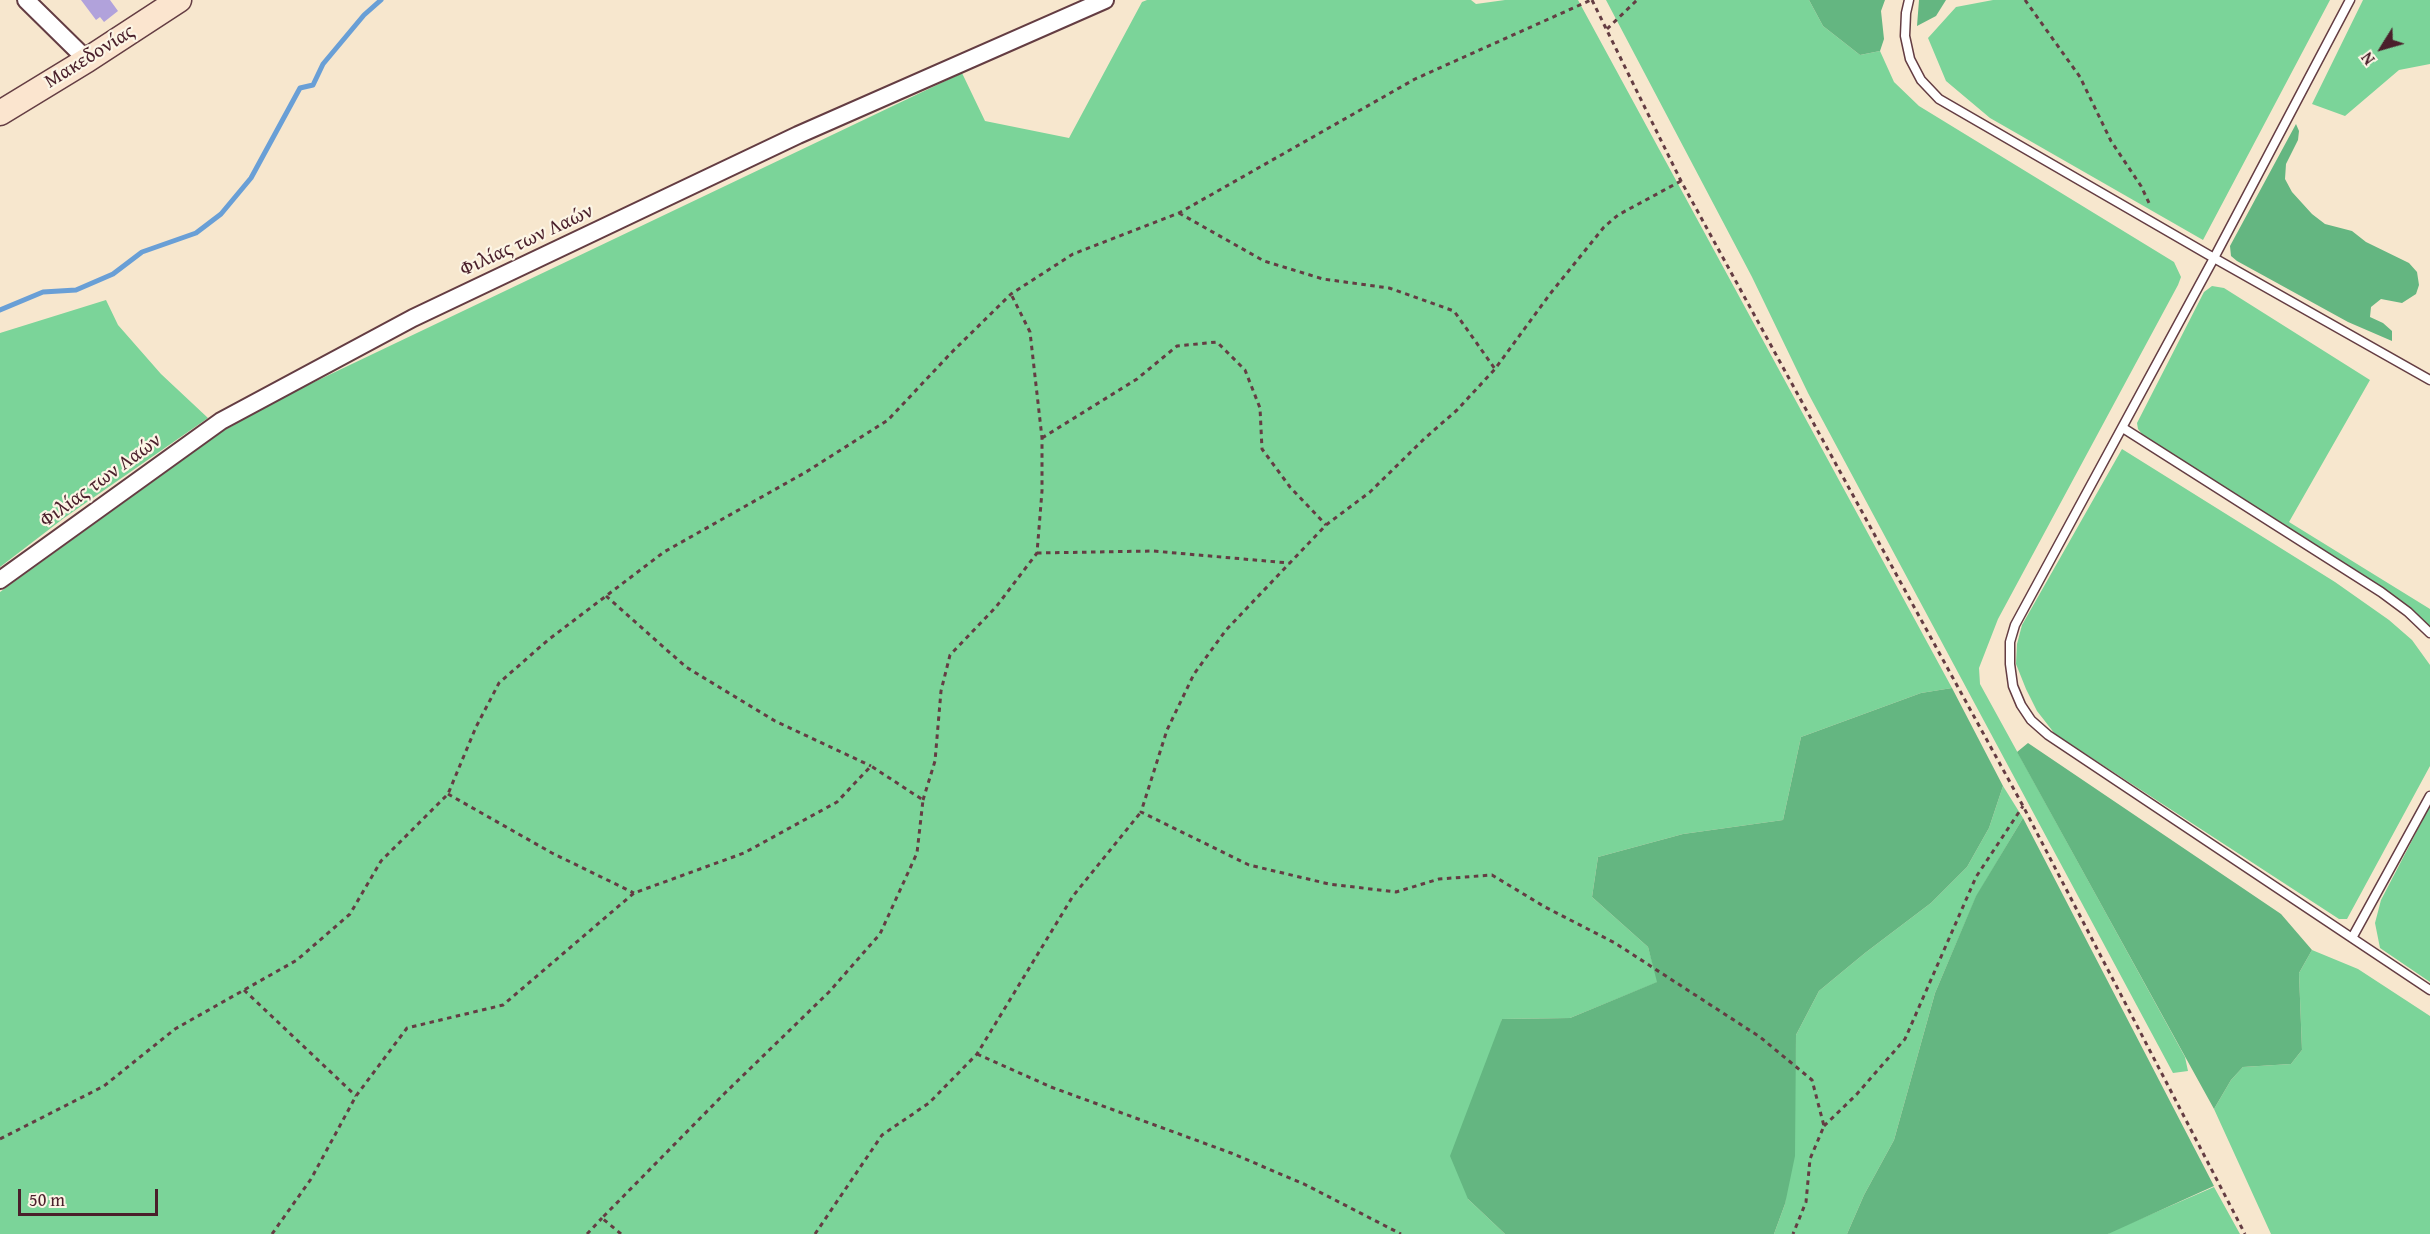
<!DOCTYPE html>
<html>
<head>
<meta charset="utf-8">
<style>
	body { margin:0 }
	#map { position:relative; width:2430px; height:1234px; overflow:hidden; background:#f7e7ce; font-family:"Gentium Book Plus",serif }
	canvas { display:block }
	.north { position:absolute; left:2352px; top:18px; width:60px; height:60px; -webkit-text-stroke:4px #fcf5e5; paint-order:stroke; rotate:233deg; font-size:16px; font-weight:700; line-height:24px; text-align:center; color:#4a1f2b }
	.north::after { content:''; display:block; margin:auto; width:21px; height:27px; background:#4a1f2b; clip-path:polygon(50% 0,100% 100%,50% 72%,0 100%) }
	.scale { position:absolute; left:18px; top:1189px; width:140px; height:27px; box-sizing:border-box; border:3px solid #4a1f2b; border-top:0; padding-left:8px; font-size:18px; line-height:21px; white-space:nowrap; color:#4a1f2b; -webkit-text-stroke:4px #fcf5e5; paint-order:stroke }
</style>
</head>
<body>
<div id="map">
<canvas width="2430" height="1234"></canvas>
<div class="north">N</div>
<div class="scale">50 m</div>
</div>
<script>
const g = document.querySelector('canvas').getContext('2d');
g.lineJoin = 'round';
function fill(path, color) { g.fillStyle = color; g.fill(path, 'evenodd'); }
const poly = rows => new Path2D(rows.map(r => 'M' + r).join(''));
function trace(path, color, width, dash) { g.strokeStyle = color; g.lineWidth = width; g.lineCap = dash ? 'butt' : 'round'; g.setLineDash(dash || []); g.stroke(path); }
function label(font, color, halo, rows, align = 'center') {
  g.font = font + ' "Gentium Book Plus",serif'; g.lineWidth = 4.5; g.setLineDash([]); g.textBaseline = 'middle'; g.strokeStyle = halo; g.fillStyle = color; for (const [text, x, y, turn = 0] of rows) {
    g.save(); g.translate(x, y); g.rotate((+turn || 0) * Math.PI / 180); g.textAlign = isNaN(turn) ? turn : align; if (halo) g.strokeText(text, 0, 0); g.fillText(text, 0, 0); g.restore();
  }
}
const green = poly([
	[1147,0,1471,0,1476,4,1505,0,1578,0,1952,688,1921,693,1801,737,1783,820,1683,834,1598,857,1592,897,1648,947,1658,982,1570,1018,1502,1019,1468,1199,1505,1234,0,1234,0,592,223,431,289,394,962,73,985,121,1069,138,1142,2],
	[1606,0,1809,0,1823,26,1860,55,1880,51,1894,82,1919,106,2174,262,2181,277,2178,285,1998,619,1979,668,1980,684,2185,1057,2188,1071,2173,1073,1808,393,1752,277],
	[1993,0,2330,0,2203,240,1990,118,1946,81,1928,38,1956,7],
	[2363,0,2430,0,2430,64,2399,70,2345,116,2312,104],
	[2212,286,2224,288,2370,380,2289,522,2430,609,2430,628,2410,609,2142,434,2138,429,2137,423,2204,292],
	[106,300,118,325,161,374,208,418,64,518,0,567,0,333],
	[2122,449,2335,582,2389,620,2412,640,2430,665,2430,766,2347,919,2339,919,2055,734,2037,711,2026,689,2016,664,2017,644,2022,625],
	[2003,786,2023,818,1976,897,1935,993,1894,1140,1864,1195,1847,1234,1774,1234,1785,1204,1794,1092,1796,1035,1819,991,1865,953,1931,903,1967,867,1989,828],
	[2430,806,2430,982,2380,948,2375,923,2381,900],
	[2312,950,2358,969,2430,1016,2430,1234,2271,1234,2214,1109,2231,1080,2243,1067,2291,1064,2302,1050,2299,973],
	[2214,1187,2240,1234,2108,1234,2110,1232]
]);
const forest = poly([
	[1809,0,1885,0,1881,11,1884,39,1880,51,1860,55,1823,26],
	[1919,0,1946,0,1936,16,1917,26],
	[2296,124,2299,131,2298,140,2286,164,2285,179,2292,192,2312,214,2325,224,2352,231,2366,242,2409,263,2417,272,2419,285,2416,294,2402,303,2381,299,2371,307,2370,317,2383,323,2392,331,2392,341,2348,322,2237,261,2231,256,2230,246],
	[1952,688,2003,786,1989,828,1967,867,1931,903,1865,953,1819,991,1796,1035,1795,1156,1785,1204,1774,1234,1505,1234,1468,1199,1450,1156,1502,1019,1570,1018,1657,982,1648,947,1592,897,1598,857,1683,834,1783,820,1801,737,1921,693],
	[2028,743,2281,914,2312,950,2299,973,2302,1050,2291,1064,2243,1067,2231,1080,2214,1109,2017,752],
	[2023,818,2214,1186,2108,1234,1847,1234,1864,1195,1894,1140,1935,993,1976,896]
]);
const stream = poly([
	[0,310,43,292,76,290,113,274,142,252,196,233,221,214,251,178,300,88,313,85,323,64,364,15,381,0]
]);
const building = poly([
	[81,0,110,0,118,11,104,22,100,17,96,20]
]);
const path = poly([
	[1592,0,1681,181,2023,806,2245,1234],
	[2025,0,2080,77,2111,141,2141,186,2150,205],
	[1607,29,1637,0],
	[1681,181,1618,215,1604,227,1550,294,1495,369,1457,410,1424,439,1370,492,1326,525,1226,630,1194,674,1167,730,1141,812,1249,865,1329,884,1396,892,1439,879,1492,875,1545,907,1615,943,1760,1037,1812,1080,1824,1126,1810,1159,1806,1202,1793,1234],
	[1179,213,1264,261,1323,279,1389,288,1454,311,1495,369],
	[1042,438,1137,379,1177,346,1217,342,1245,370,1260,408,1262,449,1290,487,1326,525],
	[1037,553,1153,551,1289,563],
	[606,596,686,667,775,721,871,766],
	[448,794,552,853,634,893],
	[923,800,935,761,941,691,950,655,996,607,1037,553,1042,491,1042,438,1030,332,1011,294],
	[244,990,356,1096],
	[977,1054,1051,1087,1231,1153,1304,1184,1401,1234],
	[1824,1126,1856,1095,1905,1039,1976,877,2023,806],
	[0,1139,104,1086,175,1029,297,960,350,914,381,861,448,794,476,727,499,683,548,640,664,552,806,472,888,420,951,353,1011,294,1073,254,1179,213,1415,79,1591,0],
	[272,1234,311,1179,356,1096,407,1028,503,1005,634,893,744,853,837,802,871,766,923,800,917,853,880,934,829,992,724,1094,602,1218,621,1234],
	[587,1234,602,1218],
	[815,1234,882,1135,929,1103,977,1054,1073,896,1141,812]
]);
const lane = poly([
	[1909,0,1906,13,1905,36,1910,59,1921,80,1939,99,2214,258,2430,380],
	[2350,0,2214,258,2015,625,2010,642,2010,664,2013,686,2021,705,2031,720,2048,735,2430,990],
	[2123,428,2381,592,2408,612,2430,633],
	[2352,938,2430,796]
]);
const street = poly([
	[26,0,87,60],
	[0,580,221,421,413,318,798,135,1105,0]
]);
const secondary = poly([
	[0,113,87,60,179,0]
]);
const streetNames = [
	["Μακεδονίας",90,57,-32],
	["Φιλίας των Λαών",527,241,-25],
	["Φιλίας των Λαών",101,481,-36]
];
fill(green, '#7bd499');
fill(forest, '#64b681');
trace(stream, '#699fd6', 5);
fill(building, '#b1a2db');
trace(lane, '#643d43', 11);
trace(street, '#643d43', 20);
trace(secondary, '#643d43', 27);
trace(path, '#643d43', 3, [4.5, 4.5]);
trace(lane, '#fff', 8);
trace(street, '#fff', 16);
trace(secondary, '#fbe5cf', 24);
label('20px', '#4a1f2b', '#fcf5e5', streetNames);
</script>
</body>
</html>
